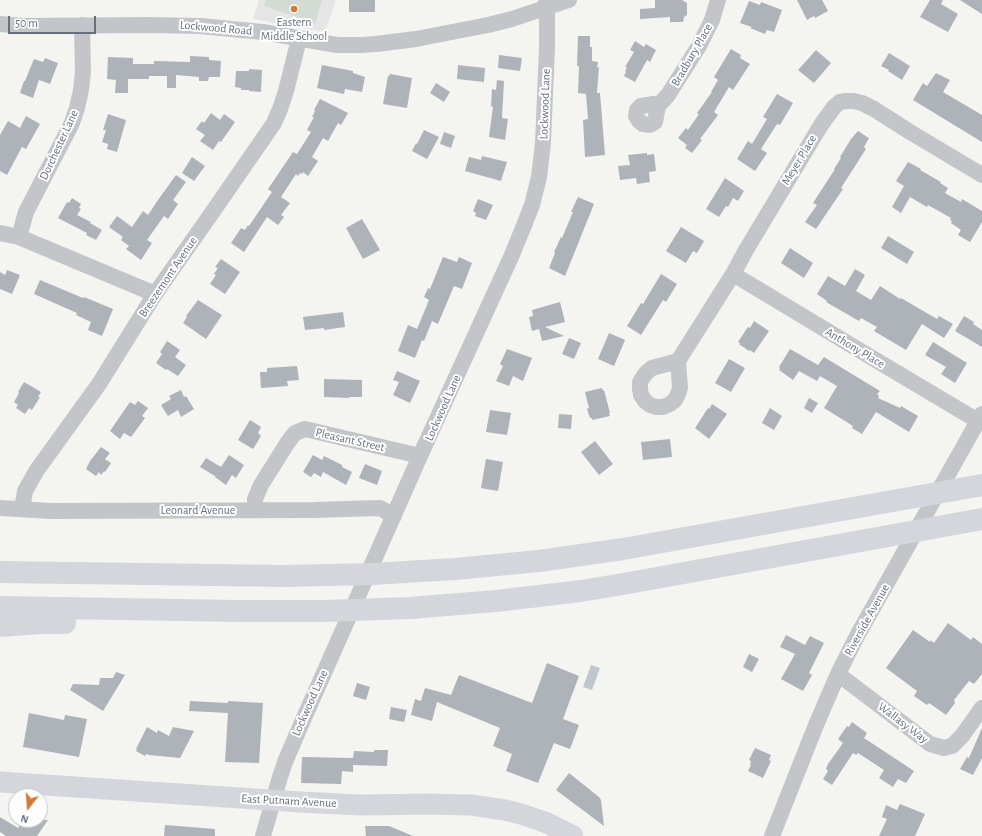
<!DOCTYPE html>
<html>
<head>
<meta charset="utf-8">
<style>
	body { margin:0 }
	#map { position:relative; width:982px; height:836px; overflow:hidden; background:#f4f5f1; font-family:"Alegreya Sans",sans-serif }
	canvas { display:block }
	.north { position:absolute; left:8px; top:788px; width:40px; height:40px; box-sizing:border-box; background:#fff; border:1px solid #c1c5cd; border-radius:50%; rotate:197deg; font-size:11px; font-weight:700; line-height:16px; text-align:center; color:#656f81 }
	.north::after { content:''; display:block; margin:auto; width:14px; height:18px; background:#da772c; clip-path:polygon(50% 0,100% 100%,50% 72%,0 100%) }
	.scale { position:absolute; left:8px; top:16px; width:88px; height:18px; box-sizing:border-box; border:2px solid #656f81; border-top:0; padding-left:5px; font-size:12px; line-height:14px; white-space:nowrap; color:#656f81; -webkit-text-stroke:3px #fff; paint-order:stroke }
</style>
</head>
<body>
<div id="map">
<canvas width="982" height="836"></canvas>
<div class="north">N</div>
<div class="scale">50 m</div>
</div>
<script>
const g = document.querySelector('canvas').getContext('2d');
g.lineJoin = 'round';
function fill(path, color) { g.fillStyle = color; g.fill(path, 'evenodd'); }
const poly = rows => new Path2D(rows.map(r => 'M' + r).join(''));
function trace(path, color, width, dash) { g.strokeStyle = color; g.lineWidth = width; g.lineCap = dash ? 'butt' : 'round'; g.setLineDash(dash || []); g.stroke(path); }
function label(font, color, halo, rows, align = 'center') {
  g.font = font + ' "Alegreya Sans",sans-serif'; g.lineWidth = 4; g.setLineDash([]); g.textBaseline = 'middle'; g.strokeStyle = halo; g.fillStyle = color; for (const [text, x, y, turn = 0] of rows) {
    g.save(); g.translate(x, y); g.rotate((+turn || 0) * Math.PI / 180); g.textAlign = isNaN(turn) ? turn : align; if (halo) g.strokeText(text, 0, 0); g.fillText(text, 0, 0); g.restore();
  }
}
const built = poly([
	[259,0,336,0,325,32,253,19]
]);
const green = poly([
	[266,0,322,0,315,23,264,6]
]);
const water = poly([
	[591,665,600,668,592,690,583,687]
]);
const building = poly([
	[349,0,375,0,375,12,349,12],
	[655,0,682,0,687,3,687,15,684,17,683,22,670,22,670,17,640,19,640,9,655,8],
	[797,0,822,0,828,11,815,18,814,16,807,20],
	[930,0,943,0,941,4,958,14,948,32,920,17],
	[960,0,982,0,982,14],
	[749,1,760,5,761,2,782,10,774,32,767,30,765,34,750,28,752,27,740,23],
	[578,36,590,36,590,47,592,47,592,61,598,62,597,68,599,67,597,93,600,93,605,155,585,157,583,120,588,119,586,94,578,93,579,66,577,66],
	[635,41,644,47,646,44,656,50,650,62,647,60,635,82,624,76,626,72,625,71,627,67,625,67,634,52,630,50],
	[731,49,741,55,740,58,750,64,733,90,729,87,714,112,718,115,700,139,702,140,692,153,685,148,687,145,678,138,686,128,688,130,699,114,697,113,712,92,711,92,718,80,714,77],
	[816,50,831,63,814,83,798,70],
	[889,53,910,66,902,80,888,71,889,70,881,66],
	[499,55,522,58,520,71,498,68],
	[190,56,209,57,209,60,221,61,220,77,209,77,208,81,199,81,199,77,176,75,176,88,167,88,167,76,149,76,149,79,128,79,128,93,115,93,116,80,107,79,108,57,133,58,133,64,154,64,154,61,190,62],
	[45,58,58,63,50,84,39,80,33,98,20,93,24,81,25,81,34,59,43,62],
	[322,65,353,71,353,73,365,77,362,92,345,89,344,94,317,88],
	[458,65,485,68,484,82,457,79],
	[249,69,262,70,261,92,249,91,249,90,241,90,241,88,235,87,236,71,249,71],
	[936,73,950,80,943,92,982,115,982,142,913,100,923,83,927,86],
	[390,74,412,78,407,108,383,104,388,76,389,76],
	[497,80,504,81,502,118,508,119,505,140,489,137,493,107,491,106,492,89,496,90],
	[436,83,450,92,444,102,430,93],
	[777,94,793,103,780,125,777,124,761,149,767,153,755,171,737,159,748,141,752,144,767,119,763,117],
	[320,99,348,113,341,125,338,123,328,141,323,138,312,157,318,161,308,176,303,172,302,174,300,173,298,176,296,174,281,197,290,203,281,215,284,217,278,225,267,217,244,252,231,243,241,228,245,230,248,225,249,226,272,192,268,189,293,152,297,154,311,132,307,130,314,117,312,117,315,111,314,110],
	[211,113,220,120,224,114,235,122,221,142,219,141,213,150,200,141,205,135,196,129,202,121,204,123],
	[108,114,126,120,117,152,107,149,108,144,102,142,106,130,103,130],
	[26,116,40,124,26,149,22,147,7,175,0,171,0,135,8,121,20,128],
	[424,130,439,137,427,159,412,151,416,143,417,144],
	[858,131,869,138,864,147,866,149,841,188,843,189,816,229,805,222,817,205,813,203,835,169,834,169,841,158,840,157,851,139],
	[444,132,455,136,451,148,440,144],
	[647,153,647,155,654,154,656,171,649,172,650,182,637,184,636,178,620,180,618,166,630,165,628,155],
	[482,156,507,162,501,181,465,171,469,157,481,160],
	[192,157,205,166,194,181,182,173],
	[908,162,921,169,920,170,941,182,940,183,948,188,945,193,961,202,962,199,982,211,982,222,970,242,958,235,961,230,951,223,952,221,950,220,951,218,928,205,927,207,910,197,901,213,892,207,904,186,896,181],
	[176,175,186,182,173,200,178,204,168,219,164,216,147,240,152,243,141,260,126,249,129,246,121,240,123,237,109,227,117,216,132,227,143,211,148,215,158,200],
	[725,178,744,191,738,201,733,198,728,207,726,206,719,217,706,209],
	[578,197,594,204,565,276,549,268,555,253,554,252,561,237,562,238,573,212,571,212],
	[72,198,81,204,79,208,81,209,77,215,91,222,90,223,102,230,96,240,86,235,87,233,58,218,67,202,69,203],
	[478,199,493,205,486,220,475,216,476,213,473,211],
	[362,219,380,250,363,259,346,228],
	[681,227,704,241,697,253,693,251,686,263,666,251],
	[888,236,914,252,907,264,881,248],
	[790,248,813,263,804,278,781,263],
	[443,257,457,262,459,257,472,263,462,289,454,286,438,324,432,321,424,341,422,340,415,358,398,351,408,325,417,329,429,300,424,297,428,288,430,289],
	[221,259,240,272,225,294,210,284,216,275,214,274,218,268,215,267],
	[855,269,865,275,856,291,871,300,880,286,900,299,901,298,937,319,939,316,953,324,944,338,922,324,906,350,874,331,877,327,861,318,859,321,826,302,827,301,817,294,828,276,845,286],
	[7,270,20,275,12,294,0,289,0,272,5,275],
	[661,274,677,284,666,302,663,300,641,335,627,326,641,303,643,304],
	[40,280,83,298,84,297,113,309,102,336,88,330,91,322,76,315,77,313,34,294],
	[198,300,222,315,206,339,183,323,187,317,186,316],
	[560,302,565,322,545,327,564,336,542,341,539,329,532,331,529,317,533,316,532,310],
	[343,312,345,327,324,330,324,328,305,330,303,317],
	[964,316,974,322,973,324,982,330,982,347,955,331],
	[754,321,769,331,754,353,750,350,749,351,739,344,740,343,738,342,748,327,750,328],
	[609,333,625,340,614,366,598,359],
	[569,338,581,343,574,359,562,354],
	[167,341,180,350,175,357,186,365,178,376,167,369,166,370,156,363,162,354,160,352],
	[933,342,967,363,955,383,941,374,946,367,925,355],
	[507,349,532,358,523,381,513,376,509,386,496,381,503,366,500,364],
	[790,349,818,365,824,357,880,391,877,394,879,396,878,398,900,408,901,406,918,416,909,432,876,412,862,434,852,428,853,426,824,408,837,386,820,376,817,381,799,371,793,380,779,370,780,368,779,367],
	[729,359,745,368,731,392,715,383],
	[297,366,299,380,287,381,288,386,261,388,260,372,267,372,267,368],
	[397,371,420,381,410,403,393,395,399,382,393,380],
	[324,379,362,380,362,397,349,397,349,398,324,397],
	[24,382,41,392,38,397,40,397,32,410,29,408,25,414,16,408,18,405,14,402,19,393,18,392],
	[602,388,603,391,604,390,610,413,609,413,610,416,592,420,592,418,590,418,587,409,589,408,585,392],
	[181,390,184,397,186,396,194,409,181,417,178,410,168,416,161,405,171,399,169,396],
	[809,398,818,403,812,413,804,408],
	[138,401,148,408,142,416,145,418,131,437,124,433,120,439,110,431,130,402,135,405],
	[712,404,727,414,709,439,695,428,708,408,709,409],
	[770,408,782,416,774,430,762,423],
	[490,410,511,413,507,435,486,432],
	[559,414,572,415,571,429,558,428],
	[250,420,261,427,258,433,261,436,253,449,238,440],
	[670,439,672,457,643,460,641,442],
	[595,441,613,464,599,475,581,452],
	[101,447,110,453,105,459,111,463,105,472,104,471,101,475,99,472,96,476,86,469,90,461],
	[229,455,244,465,236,478,232,475,226,485,215,477,215,476,200,467,206,458,221,467],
	[313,455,322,460,324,456,342,465,342,467,352,472,346,485,323,472,321,477,314,473,311,477,303,472],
	[486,459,503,462,498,491,481,488],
	[365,464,382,471,377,485,359,478],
	[948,623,971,640,973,637,982,644,982,674,974,684,969,681,954,700,955,703,946,715,929,703,927,705,914,696,917,691,886,668,913,630,930,642,930,640,934,643],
	[786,635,805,645,810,636,824,643,809,673,812,675,803,691,781,679,795,654,780,647],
	[749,654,759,659,752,672,743,667],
	[547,663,579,676,563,719,579,725,570,749,554,743,538,783,506,771,512,754,493,746,500,728,437,702,432,721,411,715,415,699,421,701,425,688,451,695,459,675,532,703],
	[116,672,125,675,103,711,70,690,73,684,99,685,100,678,113,678],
	[357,683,370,687,366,700,353,696],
	[190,701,228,703,228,701,263,703,259,763,225,762,228,713,189,711],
	[391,707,407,710,404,722,389,719],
	[29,713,64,720,65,715,87,719,79,757,23,747],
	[852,722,867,733,864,738,914,771,906,783,898,779,893,787,879,778,884,770,858,753,856,755,853,753,832,785,823,779,828,771,826,769,828,764,843,743,838,739,847,726,849,727],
	[147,727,157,733,158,730,169,736,173,727,194,731,180,758,149,755,146,754,145,756,136,751,137,750,136,749],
	[982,728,982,758,973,775,960,769,967,757,969,758],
	[755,748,771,755,769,760,771,761,763,778,748,771,751,765,750,764,751,761,749,760],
	[374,750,388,750,387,766,353,765,353,772,342,771,341,784,301,783,302,757,353,758,354,751,374,752],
	[569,773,599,797,601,800,604,826,556,790],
	[900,804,925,814,915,836,879,836,887,819,882,817,886,805,897,810],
	[0,817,18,828,23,820,48,820,37,836,6,836,0,832],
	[165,825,215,829,215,836,164,836],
	[365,826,389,826,413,836,366,836]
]);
const minor = poly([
	[0,24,23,26,148,25,200,26,263,32,337,45,361,45,376,44,416,39,488,25,512,19,569,0],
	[658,106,654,104,641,106,637,110,636,116,639,121,643,124,650,125,655,122,658,106,668,95,699,46,712,20,718,0],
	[0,233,19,237,155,294],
	[19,237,26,212,72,123,77,108,81,90,83,72,82,25],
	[733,274,874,359,978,421],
	[678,361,733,274,746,250,821,125,834,107,840,102,846,101,854,101,862,103,874,109,910,132,982,175],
	[678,361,680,388,678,394,675,400,670,404,663,407,656,407,650,405,645,401,641,395,640,389,640,382,643,377,647,372,652,368,678,361],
	[0,508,51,511,313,510,380,508,394,516],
	[22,509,25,491,37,470,99,384,155,294,216,207,274,123,280,109,286,91,299,39],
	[255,510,255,499,261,485,288,442,295,433,305,429,420,456],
	[838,674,930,744,944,748,952,746,962,736,982,708],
	[263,836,280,777,285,762,300,727,420,456,511,257,523,228,532,205,539,177,543,143,547,47,547,8,546,0],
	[772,836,816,725,838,674,857,636,982,414]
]);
const major = poly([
	[0,782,300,802,361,805,428,804,471,805,505,810,521,814,547,823,573,836]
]);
const highway = poly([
	[0,572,285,576,372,574,455,569,539,561,623,549,982,485],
	[0,607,239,611,325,611,410,608,496,601,581,591,623,584,982,519],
	[0,626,41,623,65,623]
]);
const markers = [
	[294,9,4,"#da772c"]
];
const poiNames = [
	["Eastern",294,22],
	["Middle School",294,36]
];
const streetNames = [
	["Lockwood Road",216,28,5],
	["Bradbury Place",692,55,-60],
	["Lockwood Lane",545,104,-88],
	["Dorchester Lane",59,145,-65],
	["Meyer Place",799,160,-59],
	["Breezemont Avenue",168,277,-56],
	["Anthony Place",855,348,31],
	["Lockwood Lane",443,408,-66],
	["Pleasant Street",350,440,13],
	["Leonard Avenue",198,510],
	["Riverside Avenue",867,620,-61],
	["Lockwood Lane",310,703,-66],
	["Wallasy Way",903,723,37],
	["East Putnam Avenue",289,801,3]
];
fill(built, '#e5e5e5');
fill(green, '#d4dbd2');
fill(water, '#c0c6cd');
fill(building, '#aeb2b9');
trace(minor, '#c3c5c9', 16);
trace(major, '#d4d6dc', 21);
trace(highway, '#d4d6dc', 22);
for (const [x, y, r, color] of markers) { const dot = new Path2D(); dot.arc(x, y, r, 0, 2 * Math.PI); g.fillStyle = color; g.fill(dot); trace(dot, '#fff', 1.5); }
label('12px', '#656f81', '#fff', poiNames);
label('12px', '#656f81', '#fff', streetNames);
</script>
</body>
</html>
